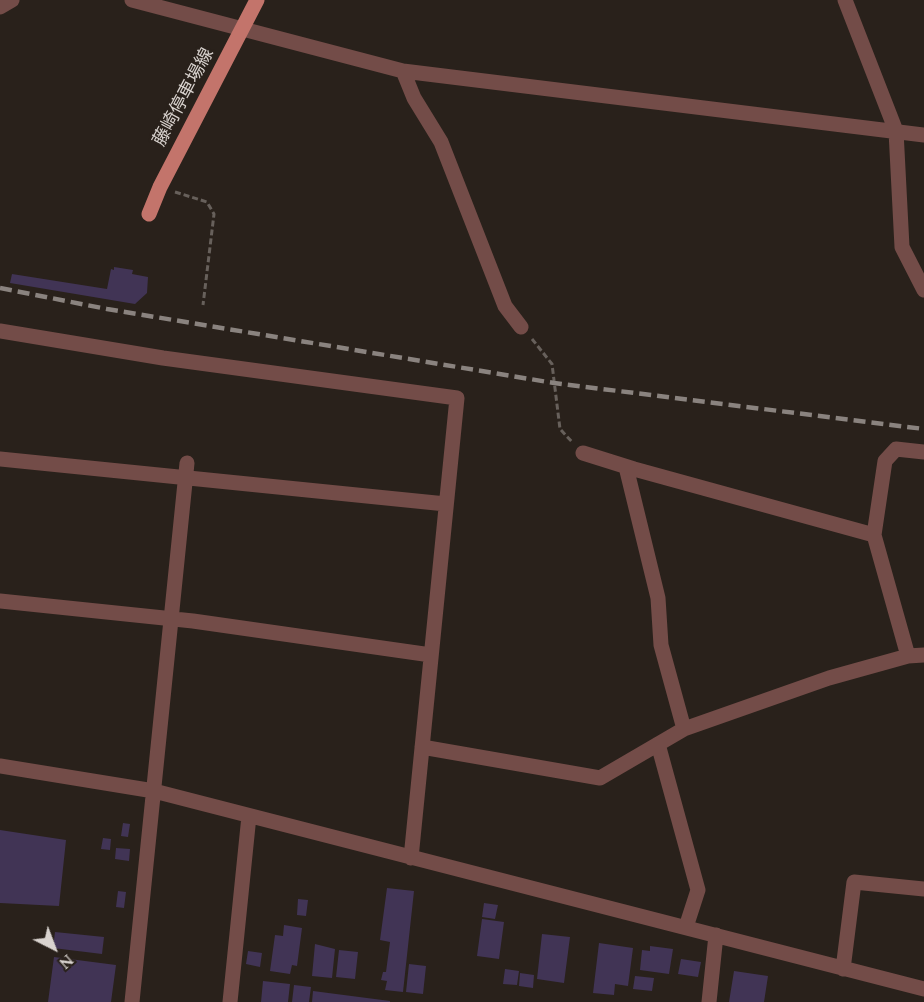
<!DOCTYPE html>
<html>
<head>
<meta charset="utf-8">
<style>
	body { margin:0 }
	#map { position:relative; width:924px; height:1002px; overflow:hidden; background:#29211b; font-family:Spectral,serif }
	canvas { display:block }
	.north { position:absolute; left:24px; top:918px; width:60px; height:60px; -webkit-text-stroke:4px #29211b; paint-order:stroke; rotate:138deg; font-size:16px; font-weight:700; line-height:24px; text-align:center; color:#d9d3cf }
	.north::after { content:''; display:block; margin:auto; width:21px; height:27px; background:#d9d3cf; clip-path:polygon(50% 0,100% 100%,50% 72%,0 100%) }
</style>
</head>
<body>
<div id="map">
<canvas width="924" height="1002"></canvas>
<div class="north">N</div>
</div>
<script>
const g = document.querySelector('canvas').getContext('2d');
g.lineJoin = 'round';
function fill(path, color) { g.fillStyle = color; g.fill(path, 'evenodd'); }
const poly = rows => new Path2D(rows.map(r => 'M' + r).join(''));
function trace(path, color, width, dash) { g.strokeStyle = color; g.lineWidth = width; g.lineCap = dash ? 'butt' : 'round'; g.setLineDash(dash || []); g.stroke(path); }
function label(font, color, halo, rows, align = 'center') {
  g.font = font + ' Spectral,"Noto Sans JP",serif'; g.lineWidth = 5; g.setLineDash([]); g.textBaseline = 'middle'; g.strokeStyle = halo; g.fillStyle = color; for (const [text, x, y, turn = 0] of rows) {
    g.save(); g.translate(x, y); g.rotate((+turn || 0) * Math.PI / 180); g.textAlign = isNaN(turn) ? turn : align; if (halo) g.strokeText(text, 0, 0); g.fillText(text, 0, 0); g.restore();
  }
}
const building = poly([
	[114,267,133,270,132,274,148,277,147,293,135,304,10,283,12,274,107,289,111,269,114,270],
	[123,823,130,824,128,837,121,836],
	[0,830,66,840,59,906,0,903],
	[103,838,111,839,110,850,101,849],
	[116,848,130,849,129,861,115,859],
	[387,888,414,891,403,992,385,990,387,981,381,980,383,972,386,972,390,942,380,940],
	[118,891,126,892,124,908,116,907],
	[298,899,308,900,306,916,297,915],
	[484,903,498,905,495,919,482,917],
	[482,919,504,922,499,959,477,956],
	[284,925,302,928,297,966,292,965,290,974,270,971,275,935,283,936],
	[55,932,104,937,102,954,53,948],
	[542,934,570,937,564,983,537,979],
	[599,943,633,948,628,986,615,984,614,995,593,993],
	[315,944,335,949,332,978,312,976],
	[650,946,673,949,669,974,640,970,642,950,650,951],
	[339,950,358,952,355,979,336,977],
	[248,951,262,953,260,967,246,964],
	[54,957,116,965,111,1002,48,1002],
	[681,959,701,962,698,977,678,974],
	[409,964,426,966,423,994,406,992],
	[505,969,519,971,517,985,503,984],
	[734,971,768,976,764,1002,729,1002],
	[520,973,534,975,533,988,519,986],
	[635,976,654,978,652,991,633,989],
	[263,981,290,984,288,1002,261,1002],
	[294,985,311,987,309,1002,292,1002],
	[313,991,390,1001,390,1002,312,1002]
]);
const path = poly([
	[175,192,207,202,214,214,203,305],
	[532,339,552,364,560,429,573,443]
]);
const minor = poly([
	[132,0,403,71,924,135],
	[845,0,896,131,902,247,924,290],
	[0,7,12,0],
	[403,71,414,98,441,142,505,306,521,327],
	[0,331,163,358,457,398,411,858],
	[583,453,634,469,874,535,885,461,896,449,924,452],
	[0,459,446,504],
	[626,467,658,598,661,645,684,729],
	[874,535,908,656],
	[0,601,193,621,431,655],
	[658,744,698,890,686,927],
	[422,747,600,778,684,729,829,678,908,656,924,655],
	[0,766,154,791,924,989],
	[843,969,854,882,924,889],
	[132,1002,187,463],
	[230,1002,249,816],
	[709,1002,716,935]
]);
const major = poly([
	[149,214,160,187,257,0]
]);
const rail = poly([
	[0,288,107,309,554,383,924,429]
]);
const streetNames = [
	["藤崎停車場線",185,98,-62]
];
fill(building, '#413455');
trace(path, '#67605b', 3, [6, 3]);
trace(minor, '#734c48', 15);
trace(major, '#c3746b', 15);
trace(rail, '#8a837f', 4.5, [12, 6]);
label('18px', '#d9d3cf', '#29211b', streetNames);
</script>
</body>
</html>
